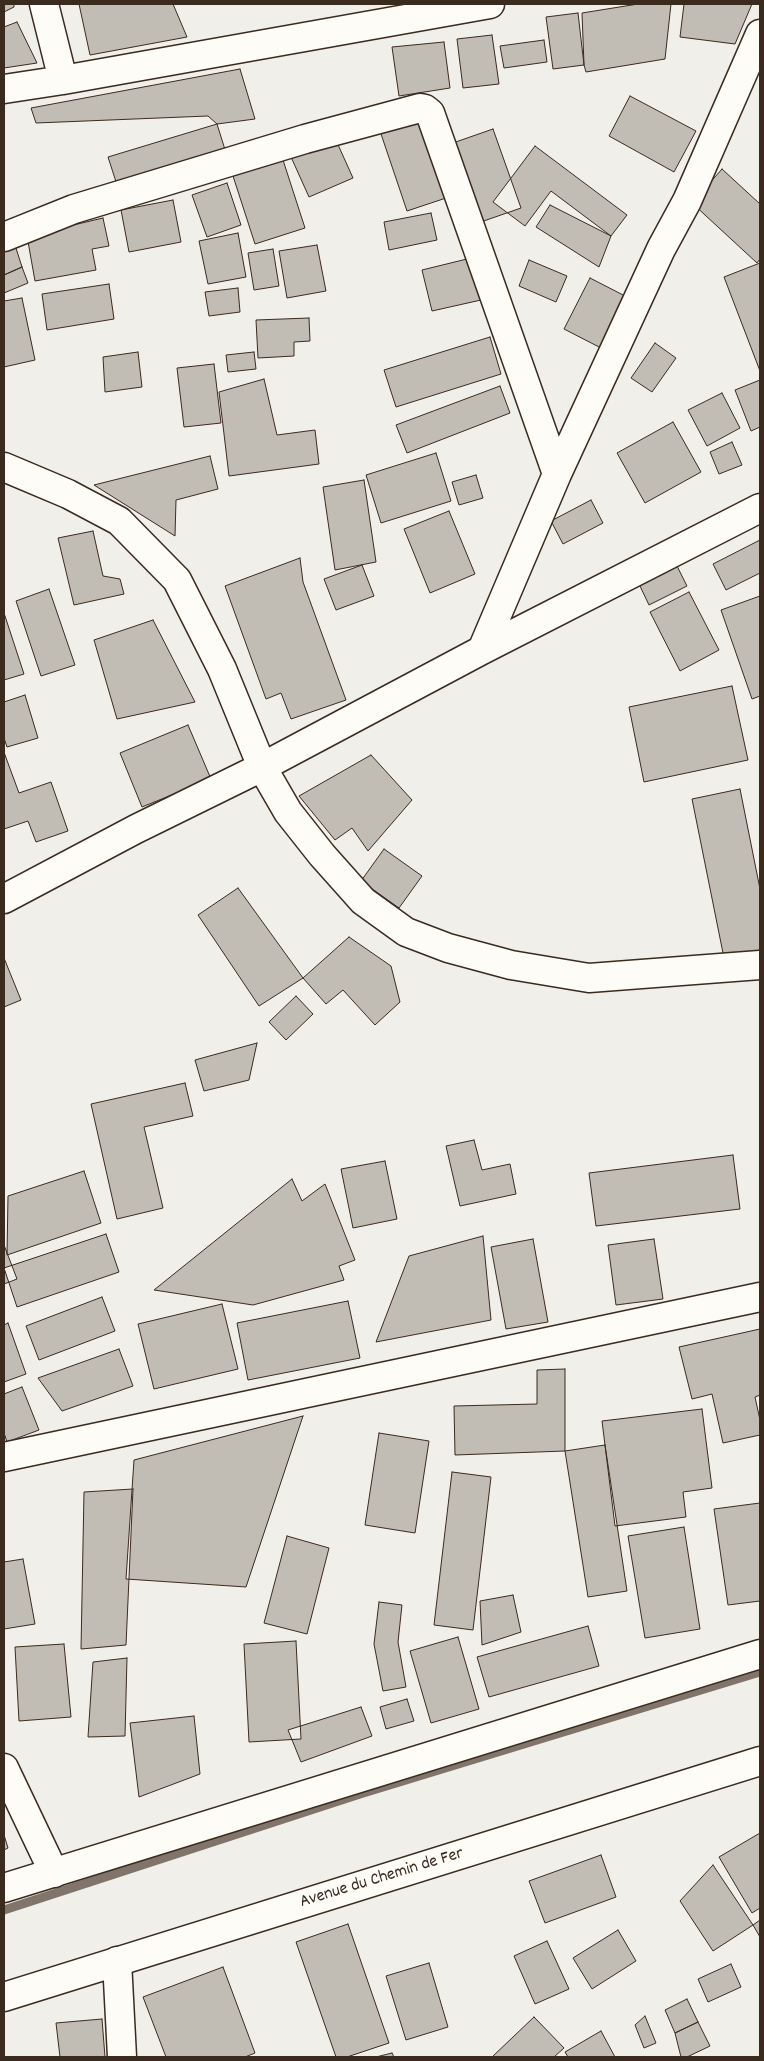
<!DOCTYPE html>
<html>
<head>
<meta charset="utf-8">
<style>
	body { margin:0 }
	#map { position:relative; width:764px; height:2061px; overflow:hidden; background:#f1efea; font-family:Dekko,sans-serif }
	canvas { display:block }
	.frame { position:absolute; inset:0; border:5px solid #3b2a1e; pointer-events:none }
</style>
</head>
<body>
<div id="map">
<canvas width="764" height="2061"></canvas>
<div class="frame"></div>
</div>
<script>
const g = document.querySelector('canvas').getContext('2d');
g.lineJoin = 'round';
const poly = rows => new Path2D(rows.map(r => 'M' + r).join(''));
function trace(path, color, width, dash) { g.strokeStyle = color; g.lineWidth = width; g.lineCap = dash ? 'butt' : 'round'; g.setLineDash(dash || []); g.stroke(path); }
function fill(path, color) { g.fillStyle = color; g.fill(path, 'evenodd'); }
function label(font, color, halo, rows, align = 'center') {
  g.font = font + ' Dekko,sans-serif'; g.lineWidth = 5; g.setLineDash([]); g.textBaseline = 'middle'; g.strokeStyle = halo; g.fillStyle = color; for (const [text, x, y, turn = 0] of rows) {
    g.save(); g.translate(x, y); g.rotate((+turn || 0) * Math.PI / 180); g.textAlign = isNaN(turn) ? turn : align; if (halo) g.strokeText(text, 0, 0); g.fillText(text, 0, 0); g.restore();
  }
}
const stream = poly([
	[4,1910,360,1794,760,1672]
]);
const building = poly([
	[4,4,14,4,14,7,4,12,4,4],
	[79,4,173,4,187,37,90,55,79,4],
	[638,4,671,4,665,59,586,72,584,65,582,13,638,4],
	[684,4,752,4,735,44,680,37,684,4],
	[578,13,584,65,553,69,546,17,578,13],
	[17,22,37,63,4,68,4,27,17,22],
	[492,35,499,84,463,88,457,39,492,35],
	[544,40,547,62,504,68,500,46,544,40],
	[444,42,450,88,399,96,392,47,444,42],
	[240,69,255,119,217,124,208,116,36,123,31,108,240,69],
	[630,96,696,131,674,172,609,136,630,96],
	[421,114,449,197,407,211,379,128,421,114],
	[217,124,227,156,118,188,108,157,217,124],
	[493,129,521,208,478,223,450,144,493,129],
	[335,138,353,178,309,197,291,157,335,138],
	[535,146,627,215,611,236,551,191,525,226,493,202,535,146],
	[283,160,305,228,255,244,233,176,283,160],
	[722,169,760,204,760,259,757,263,692,203,722,169],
	[227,183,241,225,207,237,192,195,227,183],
	[173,200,181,242,129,252,121,210,173,200],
	[550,205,611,236,599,267,536,227,550,205],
	[431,213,437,240,389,250,384,222,431,213],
	[103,218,109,246,92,249,96,270,35,281,27,236,103,218],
	[238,233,246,277,208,284,199,241,238,233],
	[15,245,22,267,4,275,4,250,15,245],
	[317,245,326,291,287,298,279,251,317,245],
	[273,249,279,286,254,290,248,253,273,249],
	[471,258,481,300,432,311,422,270,471,258],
	[529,260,567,276,556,302,519,286,529,260],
	[760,263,760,371,724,277,760,263],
	[22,267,28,283,4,293,4,275,22,267],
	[590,278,627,297,601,348,564,329,590,278],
	[109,284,114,319,47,330,42,294,109,284],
	[238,288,240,312,209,316,205,292,238,288],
	[22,298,35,360,4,367,4,301,22,298],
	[309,318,310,341,294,342,294,356,258,358,256,320,309,318],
	[490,337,501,374,396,407,384,370,490,337],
	[655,343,676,358,652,392,631,378,655,343],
	[138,352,142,387,105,392,103,357,138,352],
	[254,352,256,369,228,372,226,355,254,352],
	[214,364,221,423,184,427,177,368,214,364],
	[264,379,277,435,315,430,319,464,229,476,219,392,264,379],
	[760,380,760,427,751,431,735,390,760,380],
	[500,386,510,413,407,453,396,425,500,386],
	[722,393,740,428,707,446,688,410,722,393],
	[673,422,701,472,645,503,617,453,673,422],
	[732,442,742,465,719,474,710,452,732,442],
	[436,453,451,501,381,523,366,475,436,453],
	[210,456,218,489,176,500,175,536,94,485,210,456],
	[476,475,483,498,459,505,452,482,476,475],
	[364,480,376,562,335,570,323,487,364,480],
	[591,500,603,523,563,544,551,521,591,500],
	[449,511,475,574,430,593,404,529,449,511],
	[93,531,103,576,120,579,124,594,74,605,58,538,93,531],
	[760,540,760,573,726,590,713,564,760,540],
	[300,558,303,582,346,700,291,719,281,693,266,699,225,586,300,558],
	[362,565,374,596,336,610,324,579,362,565],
	[677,566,687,586,649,605,639,584,677,566],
	[49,589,75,665,41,676,16,601,49,589],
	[689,592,719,650,680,671,650,612,689,592],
	[760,596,760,696,752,699,721,610,760,596],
	[4,613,24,674,4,680,4,613],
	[153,620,195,702,117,719,94,640,153,620],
	[732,686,748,760,644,782,629,707,732,686],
	[25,695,38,738,7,747,4,738,4,702,25,695],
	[188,725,211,779,142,807,120,753,188,725],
	[5,755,19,793,51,782,68,831,36,842,28,821,4,829,4,756,5,755],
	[371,755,412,800,368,851,352,828,335,840,299,796,371,755],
	[740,789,760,889,760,950,724,958,692,799,740,789],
	[384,849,422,876,399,908,361,881,384,849],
	[238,888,303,978,259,1006,198,915,238,888],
	[349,937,391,966,400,1002,375,1025,343,990,326,1004,303,978,349,937],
	[4,958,21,1000,4,1007,4,958],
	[296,996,313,1014,286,1040,269,1022,296,996],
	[257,1043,249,1080,204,1091,195,1060,257,1043],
	[185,1083,193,1116,144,1127,163,1208,117,1219,91,1104,185,1083],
	[474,1140,482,1170,510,1164,516,1194,460,1206,446,1146,474,1140],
	[733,1155,740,1209,596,1226,589,1173,733,1155],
	[385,1161,397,1219,353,1228,341,1169,385,1161],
	[84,1171,101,1223,7,1255,8,1196,84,1171],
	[292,1179,302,1201,325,1184,355,1260,339,1266,344,1280,253,1305,154,1290,292,1179],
	[106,1234,119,1272,17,1307,4,1268,106,1234],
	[483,1236,491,1320,376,1342,409,1256,483,1236],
	[533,1239,548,1322,506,1329,491,1247,533,1239],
	[654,1239,663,1299,616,1305,608,1245,654,1239],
	[4,1245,17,1279,4,1284,4,1245],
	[102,1297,115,1331,39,1360,26,1326,102,1297],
	[348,1301,360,1358,248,1380,237,1323,348,1301],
	[222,1304,238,1369,154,1389,138,1324,222,1304],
	[8,1323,26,1374,4,1382,4,1325,8,1323],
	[760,1329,760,1395,755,1397,760,1420,760,1435,723,1443,712,1394,692,1399,679,1347,760,1329],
	[119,1349,133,1386,62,1411,38,1378,119,1349],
	[565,1369,565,1451,455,1455,454,1406,537,1404,537,1370,565,1369],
	[22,1387,39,1430,7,1442,4,1433,4,1394,22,1387],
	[702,1409,712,1488,683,1492,686,1517,615,1526,602,1421,702,1409],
	[303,1416,246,1587,126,1579,134,1460,303,1416],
	[379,1433,429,1441,415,1533,365,1525,379,1433],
	[605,1445,627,1591,588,1597,565,1451,605,1445],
	[452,1472,491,1477,473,1630,434,1625,452,1472],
	[133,1489,126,1645,81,1649,84,1492,133,1489],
	[760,1503,760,1601,728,1605,714,1509,760,1503],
	[684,1527,700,1629,645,1638,628,1536,684,1527],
	[287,1536,329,1548,307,1634,264,1623,287,1536],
	[23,1559,35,1624,4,1629,4,1562,23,1559],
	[513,1595,521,1632,482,1645,480,1601,513,1595],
	[379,1602,402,1605,398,1642,406,1687,383,1691,374,1644,379,1602],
	[588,1626,599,1666,489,1697,477,1657,588,1626],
	[458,1637,479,1709,431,1723,410,1651,458,1637],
	[296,1641,301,1739,249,1742,244,1644,296,1641],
	[64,1644,71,1717,19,1721,15,1647,64,1644],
	[127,1658,125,1736,88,1737,93,1662,127,1658],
	[407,1699,414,1721,386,1729,380,1707,407,1699],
	[361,1707,372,1736,301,1762,288,1730,361,1707],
	[194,1716,200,1774,139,1797,130,1723,194,1716],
	[760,1833,760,1908,752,1913,719,1857,760,1833],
	[4,1835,8,1848,4,1850,4,1835],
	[601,1855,616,1897,545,1923,529,1881,601,1855],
	[713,1865,753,1925,713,1951,680,1901,713,1865],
	[760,1920,760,1937,753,1925,760,1920],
	[348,1924,389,2043,347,2057,336,2057,296,1942,348,1924],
	[618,1930,636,1961,592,1989,573,1958,618,1930],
	[547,1941,569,1989,535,2004,514,1956,547,1941],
	[429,1963,448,2027,406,2040,386,1976,429,1963],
	[731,1964,741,1987,708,2002,698,1979,731,1964],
	[223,1967,255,2053,245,2057,166,2057,143,1997,223,1967],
	[687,1999,698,2022,675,2033,665,2010,687,1999],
	[645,2016,656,2043,644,2048,635,2025,645,2016],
	[534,2017,564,2048,554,2057,492,2057,534,2017],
	[102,2019,105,2057,60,2057,56,2023,102,2019],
	[698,2022,710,2046,687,2057,681,2057,675,2033,698,2022],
	[601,2031,615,2057,568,2057,565,2052,601,2031],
	[392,2053,394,2057,376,2057,392,2053]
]);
const minor = poly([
	[44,4,63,80],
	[4,89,63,80,490,4],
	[4,237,74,209,305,139,420,108,425,109,430,113,557,474],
	[4,467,68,494,119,521,177,580,222,669,262,767,288,812,322,855,363,901,406,932,448,948,511,965,589,978,760,965],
	[482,650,557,474,661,249,687,201,760,34],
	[4,899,136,829,262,767,482,650,760,508],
	[4,1457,760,1297],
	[4,1768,54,1873],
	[117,1961,122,2057]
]);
const major = poly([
	[4,1888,760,1654],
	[4,1997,760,1761]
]);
const streetNames = [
	["Avenue du Chemin de Fer",382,1879,-17]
];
trace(stream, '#80746b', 9);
fill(building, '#c1bcb4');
trace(building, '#3b2a1e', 1);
trace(minor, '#3b2a1e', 31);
trace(major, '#3b2a1e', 31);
trace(minor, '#fdfcf7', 28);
trace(major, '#fdfcf7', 28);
label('18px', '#3b2a1e', '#fdfcf7', streetNames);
</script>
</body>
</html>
